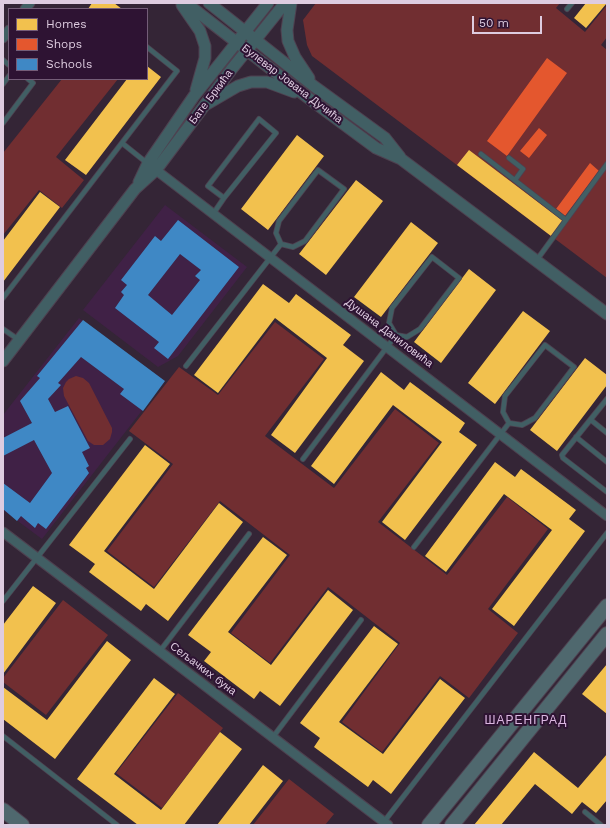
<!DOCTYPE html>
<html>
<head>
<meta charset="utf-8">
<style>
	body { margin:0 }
	#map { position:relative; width:610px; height:828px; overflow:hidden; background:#342536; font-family:"Work Sans",sans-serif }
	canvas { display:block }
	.frame { position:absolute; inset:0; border:4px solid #decce0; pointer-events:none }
	.legend { position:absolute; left:8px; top:8px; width:140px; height:72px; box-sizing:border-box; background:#2e1333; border:1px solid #745d78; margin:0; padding:5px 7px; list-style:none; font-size:12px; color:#decce0 }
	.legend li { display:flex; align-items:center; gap:8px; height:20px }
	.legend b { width:20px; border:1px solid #745d78 }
	.scale { position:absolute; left:472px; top:16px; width:70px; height:18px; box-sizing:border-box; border:2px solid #decce0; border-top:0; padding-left:5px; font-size:12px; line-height:14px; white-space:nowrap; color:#decce0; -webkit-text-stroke:3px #2e1333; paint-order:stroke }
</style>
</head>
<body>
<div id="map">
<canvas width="610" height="828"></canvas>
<div class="frame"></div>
<ul class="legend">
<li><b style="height:11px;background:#f2c14e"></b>Homes</li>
<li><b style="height:11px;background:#e4572e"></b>Shops</li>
<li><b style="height:11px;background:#3f88c5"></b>Schools</li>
</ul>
<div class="scale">50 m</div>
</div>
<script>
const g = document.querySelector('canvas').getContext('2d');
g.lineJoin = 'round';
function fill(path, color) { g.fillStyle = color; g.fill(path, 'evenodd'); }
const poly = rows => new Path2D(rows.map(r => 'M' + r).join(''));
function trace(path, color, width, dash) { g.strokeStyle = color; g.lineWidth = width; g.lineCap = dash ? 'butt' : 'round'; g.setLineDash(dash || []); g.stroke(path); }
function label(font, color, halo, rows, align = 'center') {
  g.font = font + ' "Work Sans",sans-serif'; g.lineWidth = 4; g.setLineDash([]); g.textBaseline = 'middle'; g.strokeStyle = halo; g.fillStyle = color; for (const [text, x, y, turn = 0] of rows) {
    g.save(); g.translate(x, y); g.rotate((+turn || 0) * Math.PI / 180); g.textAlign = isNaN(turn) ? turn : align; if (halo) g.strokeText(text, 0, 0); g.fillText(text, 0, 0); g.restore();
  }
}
const built = poly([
	[165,205,247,267,178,356,158,367,83,310],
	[79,318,165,381,42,539,3,510,3,415]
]);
const green = poly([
	[316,3,560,3,556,8,585,32,607,5,607,37,601,45,607,50,607,278,312,56,307,45,303,20],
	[62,79,118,79,56,157,84,180,62,208,39,190,3,235,3,153],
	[275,322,324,359,265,436,334,488,395,409,439,443,378,522,447,575,507,497,548,529,488,609,518,633,469,698,440,676,382,752,342,722,400,643,328,587,270,663,231,633,290,555,220,501,154,587,107,551,173,464,129,431,179,367,218,395],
	[76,376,83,378,89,383,112,428,112,432,110,439,103,445,94,445,88,441,64,396,63,388,66,382,69,379],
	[63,600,108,635,46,715,3,682,3,678],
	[178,693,223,728,162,808,116,773],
	[289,779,334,814,325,825,253,825]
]);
const homes = poly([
	[92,3,114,3,122,9,88,9],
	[586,3,607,3,586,28,574,18],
	[147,66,161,77,86,175,65,160,127,79,147,79],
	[297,135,324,156,268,230,241,209],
	[469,150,563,221,551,236,457,165],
	[356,180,383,201,326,275,299,254],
	[40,192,60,207,3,282,3,241],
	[411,222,438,243,381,317,354,297],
	[469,269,496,290,441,363,414,342],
	[263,284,289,303,296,294,351,335,343,345,364,361,295,453,271,435,327,358,275,318,218,393,194,375],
	[523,311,550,331,495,404,468,383],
	[585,358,607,375,607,385,557,451,530,430],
	[381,372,404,390,410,382,465,423,459,432,477,445,405,540,382,522,442,442,393,405,334,484,311,466],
	[145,445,170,464,104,551,154,589,219,503,243,522,168,621,146,604,141,611,89,572,95,564,69,545],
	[495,462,515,477,521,469,576,510,569,519,585,531,514,626,492,609,552,530,504,494,446,572,425,556],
	[263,537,287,555,228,632,271,665,328,590,353,610,280,706,260,691,254,699,204,661,211,652,188,635],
	[33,586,56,603,3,674,3,625],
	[374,626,398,644,339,722,383,754,440,679,465,698,391,794,373,780,368,787,314,747,320,738,300,723],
	[107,641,131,660,55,759,3,719,3,687,47,720],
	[607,664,607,714,582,694],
	[154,678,175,694,114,774,161,810,220,732,242,749,184,825,138,825,77,779],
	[534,752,578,788,607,754,607,800,596,813,582,802,572,814,535,784,501,825,474,825],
	[263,765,283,781,249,825,217,825]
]);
const shops = poly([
	[547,58,567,73,507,156,487,141],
	[539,128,547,135,529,158,520,151],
	[590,163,599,171,565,216,556,209]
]);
const schools = poly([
	[178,220,239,267,168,359,154,348,159,342,115,308,124,295,121,292,127,285,121,280,155,236,161,241],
	[180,254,201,270,195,276,200,280,172,315,148,295],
	[83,320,165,381,143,411,120,394,124,389,81,357,58,383,61,385,48,399,55,412,68,406,90,448,82,452,89,466,86,468,89,473,46,529,38,523,35,528,21,516,17,521,3,509,3,483,30,503,52,473,34,440,3,456,3,438,32,423,20,401,40,378,37,376]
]);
const service = poly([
	[567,9,572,3],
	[3,60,9,65],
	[3,84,9,76],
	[3,123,33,83,28,79],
	[122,143,147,163],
	[481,154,566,220],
	[509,158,523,169,515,180],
	[213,214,224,198,276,133,259,119,208,186,224,198],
	[536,261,607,164],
	[3,298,177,71,147,47],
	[3,329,19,340],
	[186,366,281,244,293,247,305,241,344,189,318,170,279,221,276,233,281,244],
	[607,399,562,455,563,458,607,492],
	[591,420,607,433],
	[576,437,607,462],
	[303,459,396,335,407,337,420,329,459,278,432,257,392,308,389,323,396,335],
	[414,547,509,423,522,425,535,418,574,367,545,345,505,396,503,412,509,423],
	[3,601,130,439],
	[160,651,249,534],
	[3,736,117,825],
	[273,737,361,620],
	[585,812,601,825],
	[383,823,607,533]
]);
const minor = poly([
	[25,9,30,3],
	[3,38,9,30],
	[156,170,607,516],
	[3,532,388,825]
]);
const tertiary = poly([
	[186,3,307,97,376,148,401,159,607,314],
	[209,3,315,87,385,138,400,157],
	[291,3,287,30,288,41,295,57,309,78],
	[182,5,200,31,205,46,205,58,196,90],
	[207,104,238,86,251,82,267,82,294,92],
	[139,182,148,163,194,96,268,3],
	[3,361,135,189,156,170,231,70,285,3]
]);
const primary = poly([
	[3,810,22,825],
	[429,825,607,606],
	[452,825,607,634]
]);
const streetNames = [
	["Булевар Јована Дучића",292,84,37],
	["Бате Бркића",211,97,-53],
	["Душана Даниловића",389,333,37],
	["Сељачких буна",203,669,37]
];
const neighbourhoodNames = [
	["ШАРЕНГРАД",526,720]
];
fill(built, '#402146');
fill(green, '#712e31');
fill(homes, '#f2c14e');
fill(shops, '#e4572e');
fill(schools, '#3f88c5');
trace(service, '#4e4150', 6);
trace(minor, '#4e4150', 11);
trace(tertiary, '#4e4150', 13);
trace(primary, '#4e4150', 16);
trace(service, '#415f64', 4.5);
trace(minor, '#415f64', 9);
trace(tertiary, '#415f64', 11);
trace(primary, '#4f686e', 14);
label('11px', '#decce0', '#2e1333', streetNames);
g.letterSpacing = '1px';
label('12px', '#dbb7e1', '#2e1333', neighbourhoodNames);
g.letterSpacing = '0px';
</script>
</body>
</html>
